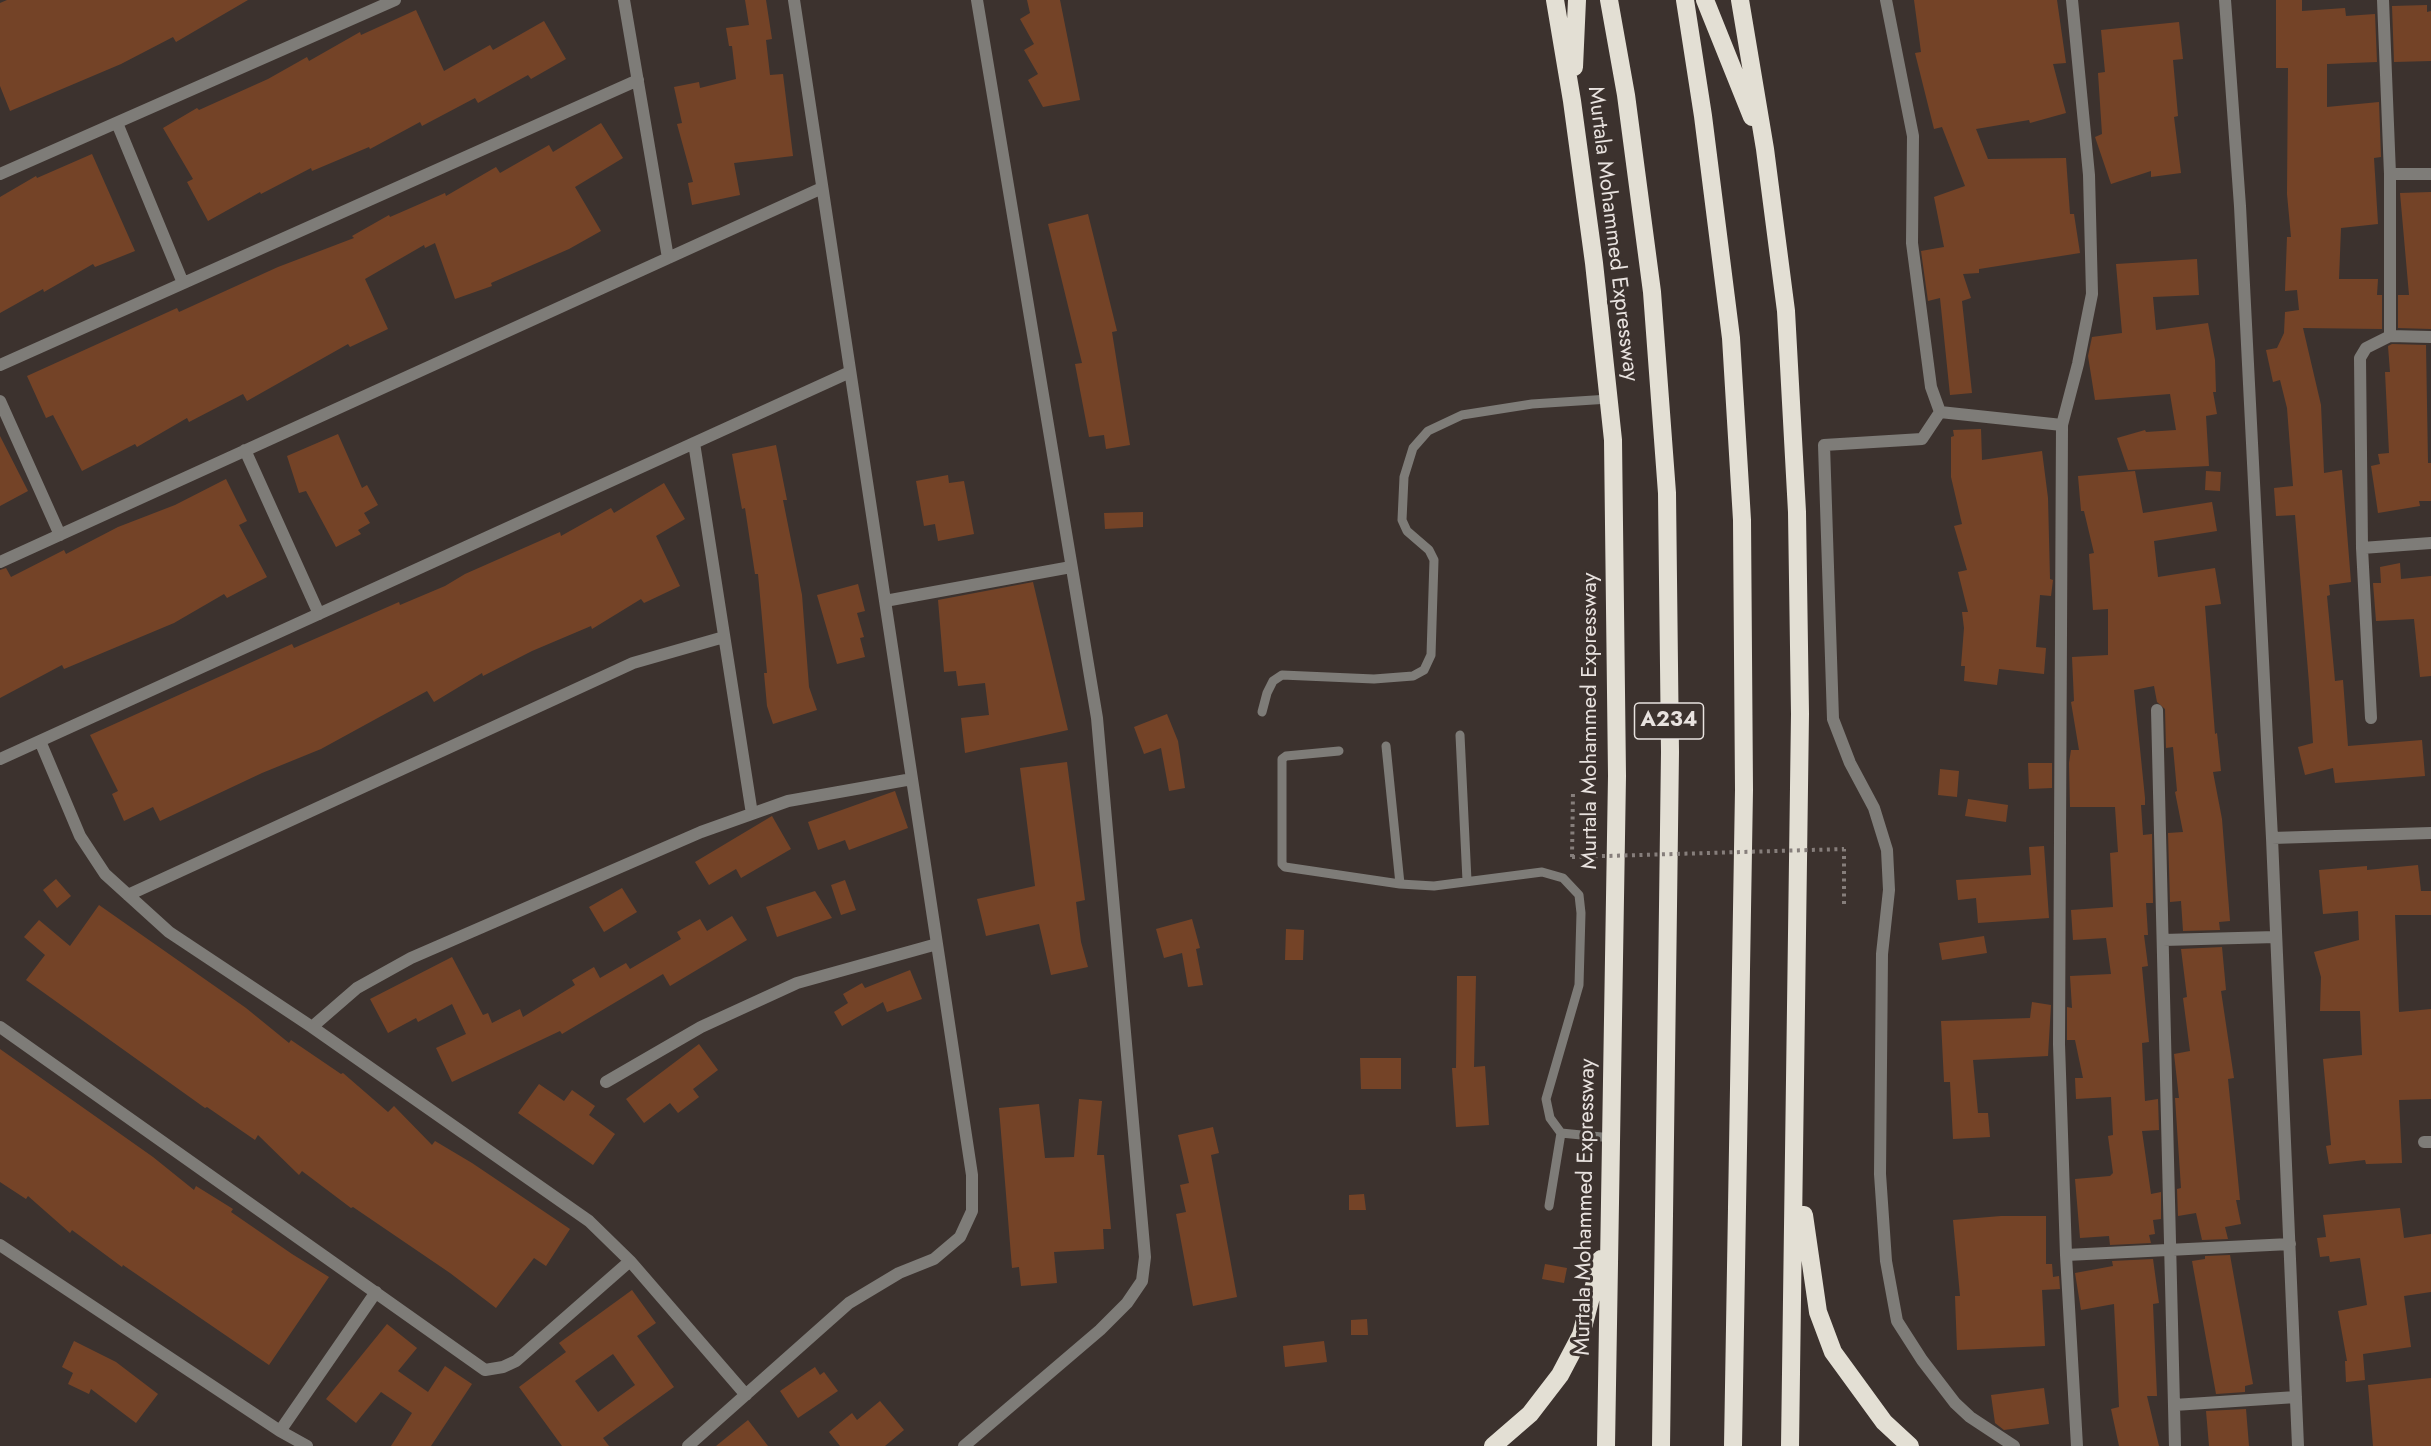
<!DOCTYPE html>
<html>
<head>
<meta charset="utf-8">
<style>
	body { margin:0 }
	canvas { display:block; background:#3c322e }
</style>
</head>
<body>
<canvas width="2431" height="1446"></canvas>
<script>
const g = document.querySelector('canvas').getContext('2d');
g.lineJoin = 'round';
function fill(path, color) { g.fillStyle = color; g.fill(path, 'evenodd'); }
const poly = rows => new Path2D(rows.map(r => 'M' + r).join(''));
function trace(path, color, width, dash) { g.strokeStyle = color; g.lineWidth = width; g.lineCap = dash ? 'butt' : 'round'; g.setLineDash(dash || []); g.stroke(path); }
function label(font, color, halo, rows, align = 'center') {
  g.font = font + ' Jost,sans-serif'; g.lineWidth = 6; g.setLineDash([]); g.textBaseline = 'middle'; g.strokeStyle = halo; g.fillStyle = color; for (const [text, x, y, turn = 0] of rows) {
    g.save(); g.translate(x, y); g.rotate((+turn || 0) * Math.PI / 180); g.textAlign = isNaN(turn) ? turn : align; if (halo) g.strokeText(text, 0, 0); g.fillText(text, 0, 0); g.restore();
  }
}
const building = poly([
	[7,0,248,0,176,42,173,37,121,64,10,111,0,86,0,3],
	[745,0,766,0,772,39,766,40,770,75,783,74,793,156,734,163,740,195,692,205,688,183,693,182,677,124,682,123,674,87,699,82,700,88,736,79,732,46,729,46,726,28,749,25],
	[1027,0,1060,0,1080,100,1043,107,1028,80,1038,74,1024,50,1034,44,1020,19,1030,13],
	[1914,0,2057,0,2066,63,2053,64,2066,113,2030,123,2029,120,1976,129,1988,159,2066,158,2070,214,2074,214,2080,253,1979,269,1979,273,1963,274,1971,298,1962,301,1972,393,1950,395,1940,298,1928,301,1921,251,1944,247,1934,197,1965,186,1942,127,1934,129,1915,53,1921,52],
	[2276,0,2302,0,2302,11,2345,8,2346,16,2375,14,2377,62,2327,64,2327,107,2379,102,2381,157,2374,158,2378,224,2341,228,2339,279,2378,279,2377,295,2382,295,2382,329,2303,328,2321,405,2324,473,2342,470,2351,582,2329,585,2330,595,2327,596,2335,681,2343,680,2348,746,2422,740,2425,776,2335,783,2333,768,2305,775,2298,747,2313,743,2309,683,2295,515,2276,516,2274,488,2293,486,2287,408,2280,380,2273,382,2266,350,2277,348,2284,333,2285,312,2299,310,2297,290,2285,291,2287,237,2291,237,2287,194,2288,68,2276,68],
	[2427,5,2427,12,2431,11,2431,61,2394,62,2392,6],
	[416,10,444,71,490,45,493,50,544,21,566,59,531,79,528,75,478,103,475,98,422,126,420,122,370,149,369,147,312,171,311,168,261,194,260,192,208,221,187,182,193,179,163,128,197,108,199,110,268,79,307,57,309,61,360,32,361,35],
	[2179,22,2183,59,2173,60,2178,116,2174,117,2181,173,2151,177,2151,171,2111,184,2095,137,2102,134,2098,73,2105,72,2101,30],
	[601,123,623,158,575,187,601,231,569,249,491,283,492,286,455,299,435,243,425,248,424,245,365,279,388,329,350,347,348,344,247,401,243,394,189,422,187,418,137,447,135,444,82,471,53,415,46,418,27,376,177,308,179,312,278,267,354,238,352,236,389,215,390,217,445,193,446,196,496,167,500,173,549,145,553,152],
	[92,154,135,251,95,267,93,264,44,292,43,289,0,313,0,197,36,176,37,178],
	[2431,192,2431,329,2398,328,2398,295,2409,295,2400,193],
	[1088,214,1117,331,1112,332,1130,445,1106,449,1104,435,1089,437,1075,364,1082,363,1048,224],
	[2197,259,2199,295,2153,297,2156,330,2208,323,2215,360,2216,392,2213,392,2217,414,2206,416,2209,466,2128,470,2117,438,2145,430,2146,432,2176,430,2170,394,2095,400,2088,356,2092,337,2122,333,2116,264],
	[2392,344,2426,345,2428,463,2431,463,2431,501,2419,501,2420,506,2378,513,2371,466,2380,464,2378,454,2389,453,2385,372,2390,372,2388,346],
	[1981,429,1982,460,2042,451,2048,498,2050,579,2053,580,2051,596,2040,595,2036,647,2046,648,2044,674,1999,669,1997,685,1964,681,1965,666,1961,666,1964,628,1962,612,1968,612,1958,572,1967,570,1954,526,1962,524,1951,477,1951,437,1954,436,1953,430],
	[338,434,362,488,367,485,378,505,364,513,370,523,358,530,361,534,336,547,306,491,299,493,287,456],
	[0,436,28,491,0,506],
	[776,445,787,500,783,500,802,595,809,687,817,710,773,724,767,706,764,673,767,673,758,574,755,574,745,508,742,509,732,454],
	[2135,471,2143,513,2212,502,2217,531,2154,541,2158,577,2215,568,2221,604,2205,606,2215,734,2217,733,2221,771,2213,772,2222,819,2230,921,2219,922,2220,930,2183,931,2181,901,2170,902,2168,833,2183,832,2175,792,2177,791,2173,747,2166,748,2165,709,2157,702,2154,686,2134,690,2145,798,2145,805,2141,805,2143,835,2152,834,2153,903,2146,903,2148,935,2144,935,2148,966,2142,967,2149,1042,2142,1043,2145,1101,2158,1099,2159,1130,2142,1131,2151,1194,2161,1192,2161,1219,2153,1220,2155,1234,2149,1235,2151,1243,2110,1245,2109,1236,2080,1238,2075,1179,2110,1176,2113,1173,2108,1136,2113,1135,2111,1097,2076,1099,2075,1078,2083,1078,2075,1040,2067,1040,2067,1007,2072,1008,2070,976,2111,974,2106,938,2073,940,2071,910,2113,907,2110,853,2118,852,2115,807,2070,807,2069,763,2071,750,2079,750,2071,702,2074,701,2072,657,2108,655,2108,609,2093,610,2089,554,2094,553,2084,511,2081,511,2078,476],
	[2206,471,2221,472,2220,491,2205,490],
	[948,475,949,483,964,481,974,534,938,541,935,524,924,526,916,481],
	[226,479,247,521,239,525,267,577,227,598,224,594,174,623,64,669,62,665,0,698,0,570,6,568,11,577,64,550,66,554,118,527,175,505],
	[664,483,685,519,656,536,680,586,644,603,641,599,592,629,591,626,532,651,483,676,482,673,434,702,427,691,321,749,262,773,160,821,153,807,124,821,112,794,118,791,90,735,292,644,294,648,399,602,400,605,445,586,465,574,560,532,561,536,611,508,614,513],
	[1143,512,1143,527,1105,529,1104,513],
	[2400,563,2401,579,2431,576,2431,676,2420,677,2414,619,2376,621,2373,583,2381,583,2380,567],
	[1033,582,1068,730,965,753,961,718,989,715,985,683,958,686,956,671,944,672,938,600],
	[858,584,865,611,857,613,864,637,860,638,865,657,837,664,817,595],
	[1167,714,1178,741,1185,788,1169,791,1161,748,1144,754,1134,727],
	[1067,762,1085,900,1076,902,1081,942,1088,967,1051,975,1039,924,986,936,977,899,1035,886,1020,768],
	[2028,763,2052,763,2052,788,2029,789],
	[1940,769,1959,771,1957,797,1938,795],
	[895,791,908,828,849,850,845,840,818,850,808,822],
	[1968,799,2008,805,2006,822,1965,816],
	[772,816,791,849,741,878,736,869,709,885,695,862],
	[2044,846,2049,918,1978,923,1976,898,1958,900,1956,880,2031,875,2029,847],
	[2418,865,2421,891,2431,891,2431,915,2395,915,2399,1012,2431,1009,2431,1099,2399,1100,2402,1163,2366,1164,2365,1160,2329,1164,2326,1146,2331,1145,2323,1059,2362,1055,2360,1011,2320,1011,2321,977,2314,952,2359,940,2358,911,2323,914,2319,870,2367,866,2367,870],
	[56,879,71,896,57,908,43,890],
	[845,880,856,910,841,915,831,885],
	[622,888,637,912,604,932,589,907],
	[815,891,832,918,777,937,766,907],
	[99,905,246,1008,289,1043,291,1040,341,1074,343,1073,388,1112,394,1106,432,1145,435,1141,472,1163,570,1229,546,1266,534,1258,496,1308,450,1273,353,1207,351,1208,302,1171,299,1175,258,1135,255,1140,207,1107,205,1108,26,980,45,955,24,937,39,920,70,946],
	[732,916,747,940,670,986,663,974,562,1034,560,1031,452,1082,436,1048,466,1034,452,1004,418,1022,416,1018,388,1033,370,999,452,957,483,1015,488,1013,492,1023,520,1009,523,1017,575,985,572,980,594,967,600,978,626,963,630,969,681,939,677,932,700,919,707,931],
	[1192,919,1200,948,1196,949,1203,985,1188,987,1182,953,1164,958,1156,929],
	[1286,929,1304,930,1303,960,1285,960],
	[1984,936,1987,953,1942,960,1939,943],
	[2222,947,2226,990,2221,991,2234,1078,2228,1079,2240,1200,2236,1200,2241,1224,2225,1227,2228,1239,2202,1240,2196,1213,2178,1216,2177,1189,2181,1188,2175,1098,2179,1098,2174,1054,2190,1051,2183,998,2187,997,2181,949],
	[910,970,922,999,887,1012,883,1002,842,1026,834,1012,848,1003,843,994,862,983,865,988],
	[1457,976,1476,976,1474,1067,1485,1066,1489,1125,1456,1127,1452,1068,1456,1068],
	[2032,1002,2051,1005,2048,1056,1973,1060,1978,1113,1988,1113,1990,1137,1953,1139,1950,1082,1944,1082,1941,1021,2030,1018],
	[699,1044,718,1070,693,1089,699,1097,678,1113,670,1103,644,1123,626,1099],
	[0,1049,153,1157,194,1190,196,1186,233,1209,231,1212,292,1254,329,1277,269,1365,123,1265,122,1267,72,1230,70,1233,28,1196,26,1199,0,1182],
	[1360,1058,1401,1058,1401,1089,1361,1089],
	[539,1084,564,1101,572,1090,595,1106,589,1115,615,1134,593,1165,518,1113],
	[1079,1099,1102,1101,1097,1155,1104,1155,1111,1229,1103,1229,1104,1249,1054,1252,1057,1283,1021,1286,1019,1267,1012,1268,999,1108,1039,1104,1045,1158,1074,1157],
	[1213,1127,1219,1153,1211,1155,1237,1297,1193,1306,1176,1214,1186,1212,1180,1185,1189,1183,1178,1135],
	[1364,1194,1366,1210,1349,1210,1349,1195],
	[2400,1208,2404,1238,2431,1234,2431,1292,2404,1296,2411,1347,2363,1354,2365,1380,2346,1382,2345,1361,2347,1361,2338,1311,2367,1305,2360,1258,2330,1262,2329,1256,2320,1257,2317,1238,2326,1237,2323,1215],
	[2001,1216,2046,1216,2046,1264,2052,1264,2053,1277,2059,1276,2060,1289,2042,1290,2045,1346,1957,1350,1955,1296,1960,1296,1953,1220],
	[2230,1255,2253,1384,2245,1386,2245,1392,2216,1394,2192,1261,2205,1259,2205,1256],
	[2153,1259,2159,1303,2153,1304,2157,1396,2147,1396,2159,1446,2119,1446,2111,1409,2119,1407,2114,1304,2081,1310,2075,1273,2113,1266,2112,1261],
	[1545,1264,1567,1268,1564,1283,1542,1279],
	[632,1290,656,1323,637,1336,674,1387,603,1438,609,1446,562,1446,519,1387,566,1352,559,1343],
	[613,1354,635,1385,598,1412,575,1381],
	[1367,1319,1368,1335,1351,1335,1351,1320],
	[387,1324,417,1348,398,1371,428,1392,445,1366,472,1384,431,1446,391,1446,412,1413,381,1392,356,1423,326,1399],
	[74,1341,116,1362,158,1394,136,1423,91,1389,89,1394,68,1384,73,1373,62,1367],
	[1324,1341,1327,1362,1285,1367,1283,1346],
	[815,1367,820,1375,824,1372,838,1391,798,1418,780,1391],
	[2431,1378,2431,1446,2373,1446,2368,1385],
	[2044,1388,2049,1424,2004,1430,1995,1423,1991,1395],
	[880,1401,904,1430,885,1446,840,1446,829,1432,852,1413,857,1420],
	[2246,1409,2249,1446,2209,1446,2206,1411],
	[748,1420,768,1446,716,1446]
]);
const path = poly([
	[1572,857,1573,792],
	[1844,904,1844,849]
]);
const lane = poly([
	[1262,712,1267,693,1273,681,1282,675,1374,679,1413,676,1424,670,1431,655,1434,560,1429,550,1407,531,1402,520,1404,477,1413,448,1428,431,1462,415,1532,404,1609,399],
	[1460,735,1467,881],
	[1386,746,1400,884],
	[1339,751,1286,756,1282,759,1282,864,1285,867,1400,884,1434,886,1542,872,1563,878,1579,895,1581,913,1579,985,1546,1099,1550,1118,1561,1133,1612,1138],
	[1549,1206,1561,1133]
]);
const street = poly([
	[624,0,668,258],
	[1886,0,1913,136,1912,243,1931,387,1940,412],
	[2072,0,2089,175,2092,294,2078,364,2062,425,2059,1044,2066,1255,2077,1446],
	[2225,0,2240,206,2272,838,2298,1446],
	[2383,0,2390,174,2390,336],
	[117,123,183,283],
	[0,174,395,0],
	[2390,174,2431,174],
	[0,365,638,80],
	[0,401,60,535],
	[1940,412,1922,439,1824,445,1833,719,1850,763,1874,808,1887,850,1889,890,1882,954,1880,1174,1886,1261,1897,1321,1922,1360,1955,1403,1970,1417,2014,1446],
	[1940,412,2062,425],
	[694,443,752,814],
	[245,450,319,614],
	[2362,548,2431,543],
	[0,562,822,188],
	[885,601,1071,567],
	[2157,710,2175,1446],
	[2371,718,2362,548,2360,358,2366,348,2390,336,2431,337],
	[40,741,80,836,105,874,169,932,312,1027,589,1221,630,1261,746,1395],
	[0,759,850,372],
	[2272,838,2431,833],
	[128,895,633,663,724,637],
	[2163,940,2276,937],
	[0,1027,485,1370,503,1367,516,1361,630,1261],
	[312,1027,357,988,411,958,701,832,788,801,912,779],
	[606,1082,701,1027,797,983,937,944],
	[2424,1142,2431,1142],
	[0,1245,280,1431,307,1446],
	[2066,1255,2290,1244],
	[2174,1405,2296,1397],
	[280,1431,376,1292],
	[688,1446,849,1303,899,1273,934,1259,960,1237,972,1211,972,1175,794,0],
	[964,1446,1100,1330,1127,1303,1142,1281,1145,1257,1097,718,977,0]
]);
const highway = poly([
	[1555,0,1572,101,1594,263,1613,440,1617,776,1606,1446],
	[1609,0,1626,95,1652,292,1667,493,1670,752,1661,1446],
	[1685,0,1703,116,1731,338,1742,520,1744,790,1733,1446],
	[1705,0,1752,117],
	[1740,0,1765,149,1786,311,1797,512,1800,714,1790,1446],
	[1574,67,1577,0],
	[1804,1215,1818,1312,1833,1352,1884,1422,1910,1446],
	[1493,1446,1530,1414,1560,1375,1581,1335,1601,1259]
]);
const pathBridge = poly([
	[1572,857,1844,849]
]);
const shields = [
	[1669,721,69]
];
const shieldNames = [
	["A234",1669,721]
];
const streetNames = [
	["Murtala Mohammed Expressway",1612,234,83],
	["Murtala Mohammed Expressway",1591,721,-90],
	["Murtala Mohammed Expressway",1586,1207,-89]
];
fill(building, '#744327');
trace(path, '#867e7b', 4, [3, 4.5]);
trace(lane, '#7e7c78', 9);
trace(street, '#7e7c78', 12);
trace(highway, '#e3dfd4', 18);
trace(pathBridge, '#867e7b', 4, [3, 4.5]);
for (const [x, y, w] of shields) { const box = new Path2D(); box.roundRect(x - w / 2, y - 18, w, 36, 4.5); g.fillStyle = '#3c322e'; g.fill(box); trace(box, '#e8e2df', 1.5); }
label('bold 21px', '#e8e2df', null, shieldNames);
label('22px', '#e8e2df', '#3c322e', streetNames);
</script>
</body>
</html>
